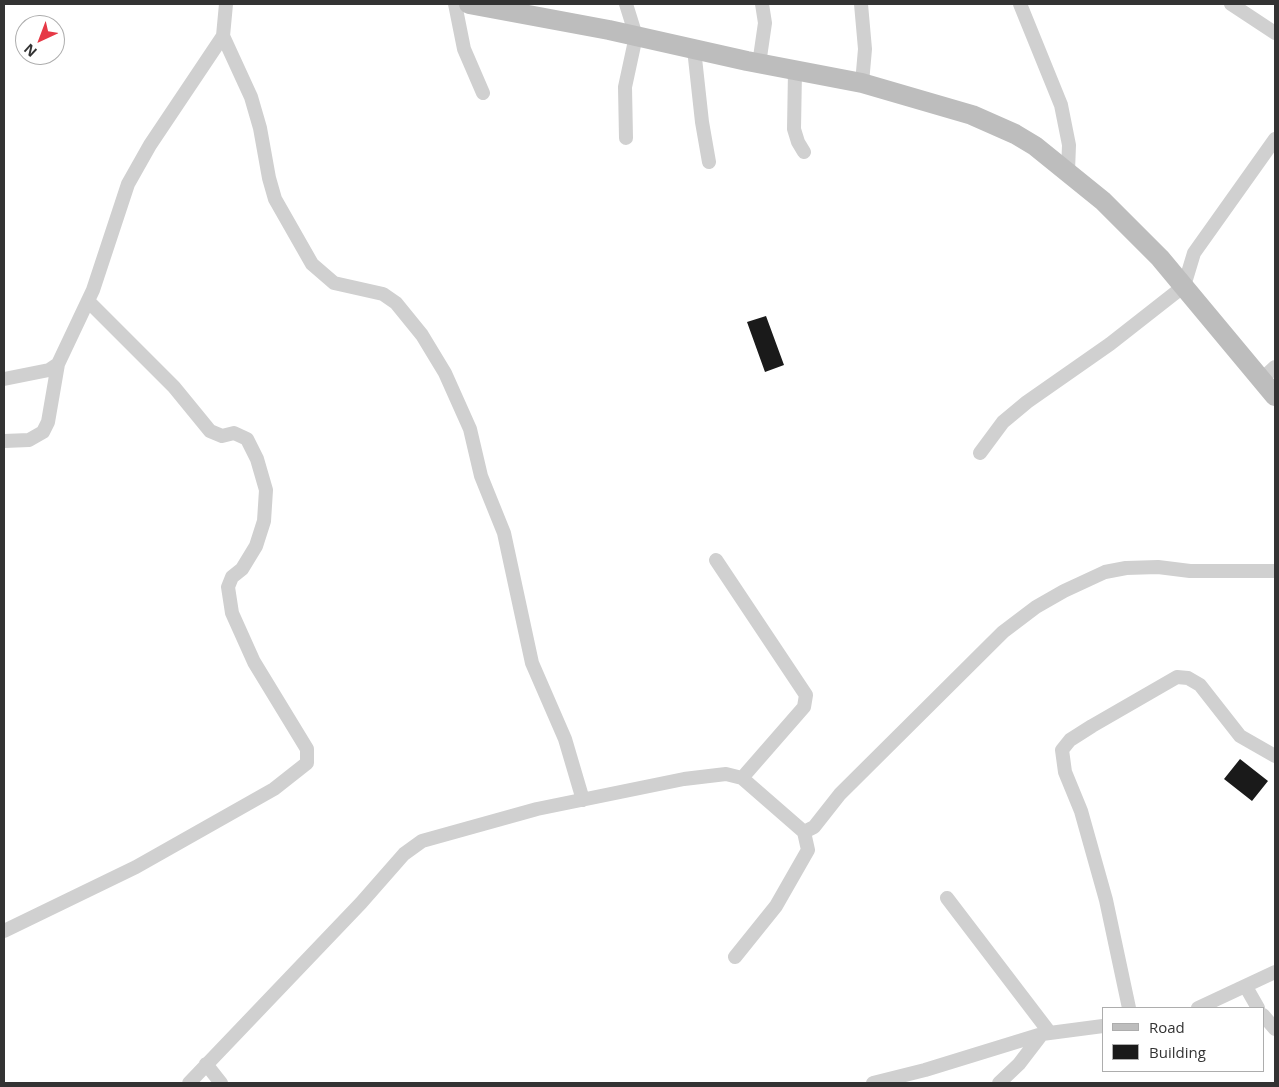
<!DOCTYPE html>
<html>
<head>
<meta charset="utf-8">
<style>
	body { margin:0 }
	#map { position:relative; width:1279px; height:1087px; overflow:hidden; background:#fff; font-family:"Open Sans",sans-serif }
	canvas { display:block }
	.frame { position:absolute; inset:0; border:5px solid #333; pointer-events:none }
	.legend { position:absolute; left:1102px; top:1007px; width:162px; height:65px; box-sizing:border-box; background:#fff; border:1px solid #adadad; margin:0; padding:6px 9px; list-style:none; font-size:15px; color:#333 }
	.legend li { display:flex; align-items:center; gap:10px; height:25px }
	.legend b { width:25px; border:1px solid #adadad }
	.north { position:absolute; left:15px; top:15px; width:50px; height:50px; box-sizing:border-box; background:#fff; border:1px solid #adadad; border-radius:50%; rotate:223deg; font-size:14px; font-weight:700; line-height:20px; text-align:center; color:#333 }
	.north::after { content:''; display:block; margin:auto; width:18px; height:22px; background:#e63946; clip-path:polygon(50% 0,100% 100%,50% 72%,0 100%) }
</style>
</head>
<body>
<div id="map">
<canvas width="1279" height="1087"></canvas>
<div class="frame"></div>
<ul class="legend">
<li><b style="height:6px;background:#bdbdbd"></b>Road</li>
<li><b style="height:14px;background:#1a1a1a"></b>Building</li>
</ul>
<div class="north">N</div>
</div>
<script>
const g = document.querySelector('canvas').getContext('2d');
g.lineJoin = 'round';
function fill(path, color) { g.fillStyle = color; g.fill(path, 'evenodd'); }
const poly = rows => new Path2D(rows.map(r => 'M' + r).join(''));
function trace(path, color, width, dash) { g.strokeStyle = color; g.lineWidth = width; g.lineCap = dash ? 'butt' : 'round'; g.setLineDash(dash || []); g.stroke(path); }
const building = poly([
	[766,316,784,365,765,372,747,322],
	[1240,759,1268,781,1252,801,1224,779]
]);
const minor = poly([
	[455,4,464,49,483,93],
	[861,4,865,49,862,83],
	[1020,4,1061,105,1069,145,1068,171],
	[1231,4,1275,33],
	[223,36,251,97,260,128,269,178,275,199,312,264,334,283,383,294,396,303,422,335,445,373,470,429,481,476,504,533,532,663,565,739,583,800],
	[694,49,702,122,709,162],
	[759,64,765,23,762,4],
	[795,71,794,129,798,142,804,152],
	[626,138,625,87,636,36,626,4],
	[4,379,49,370,58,364,93,290,128,184,150,145,223,36,226,4],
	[1262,379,1275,367],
	[4,441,29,440,43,432,48,422,58,364],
	[980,453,1003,422,1027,402,1110,344,1184,286,1194,253,1275,139],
	[716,560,806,695,804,707,742,778],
	[804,832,814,827,840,794,1003,632,1036,607,1064,591,1105,572,1126,568,1158,567,1190,571,1275,571],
	[947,898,1050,1033],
	[4,931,136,867,274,789,307,763,307,749,254,662,232,613,228,587,232,577,242,569,256,546,264,521,266,490,257,459,247,439,234,433,222,436,210,431,174,387,88,301],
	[1246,987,1258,1008],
	[1129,1008,1106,900,1081,811,1065,772,1062,750,1070,740,1092,726,1177,677,1188,678,1200,685,1240,736,1275,756],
	[1198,1008,1275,972],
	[1263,1015,1275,1029],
	[206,1064,221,1083],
	[189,1083,361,903,404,854,422,841,537,809,684,779,726,774,742,778,804,832,808,850,776,906,735,957],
	[873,1083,925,1070,1042,1034,1103,1026],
	[999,1083,1019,1064,1042,1034]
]);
const secondary = poly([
	[469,4,609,30,747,61,862,83,972,115,1015,134,1035,146,1103,201,1160,258,1275,396]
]);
fill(building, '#1a1a1a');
trace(minor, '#d0d0d0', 14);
trace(secondary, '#bdbdbd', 20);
</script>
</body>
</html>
